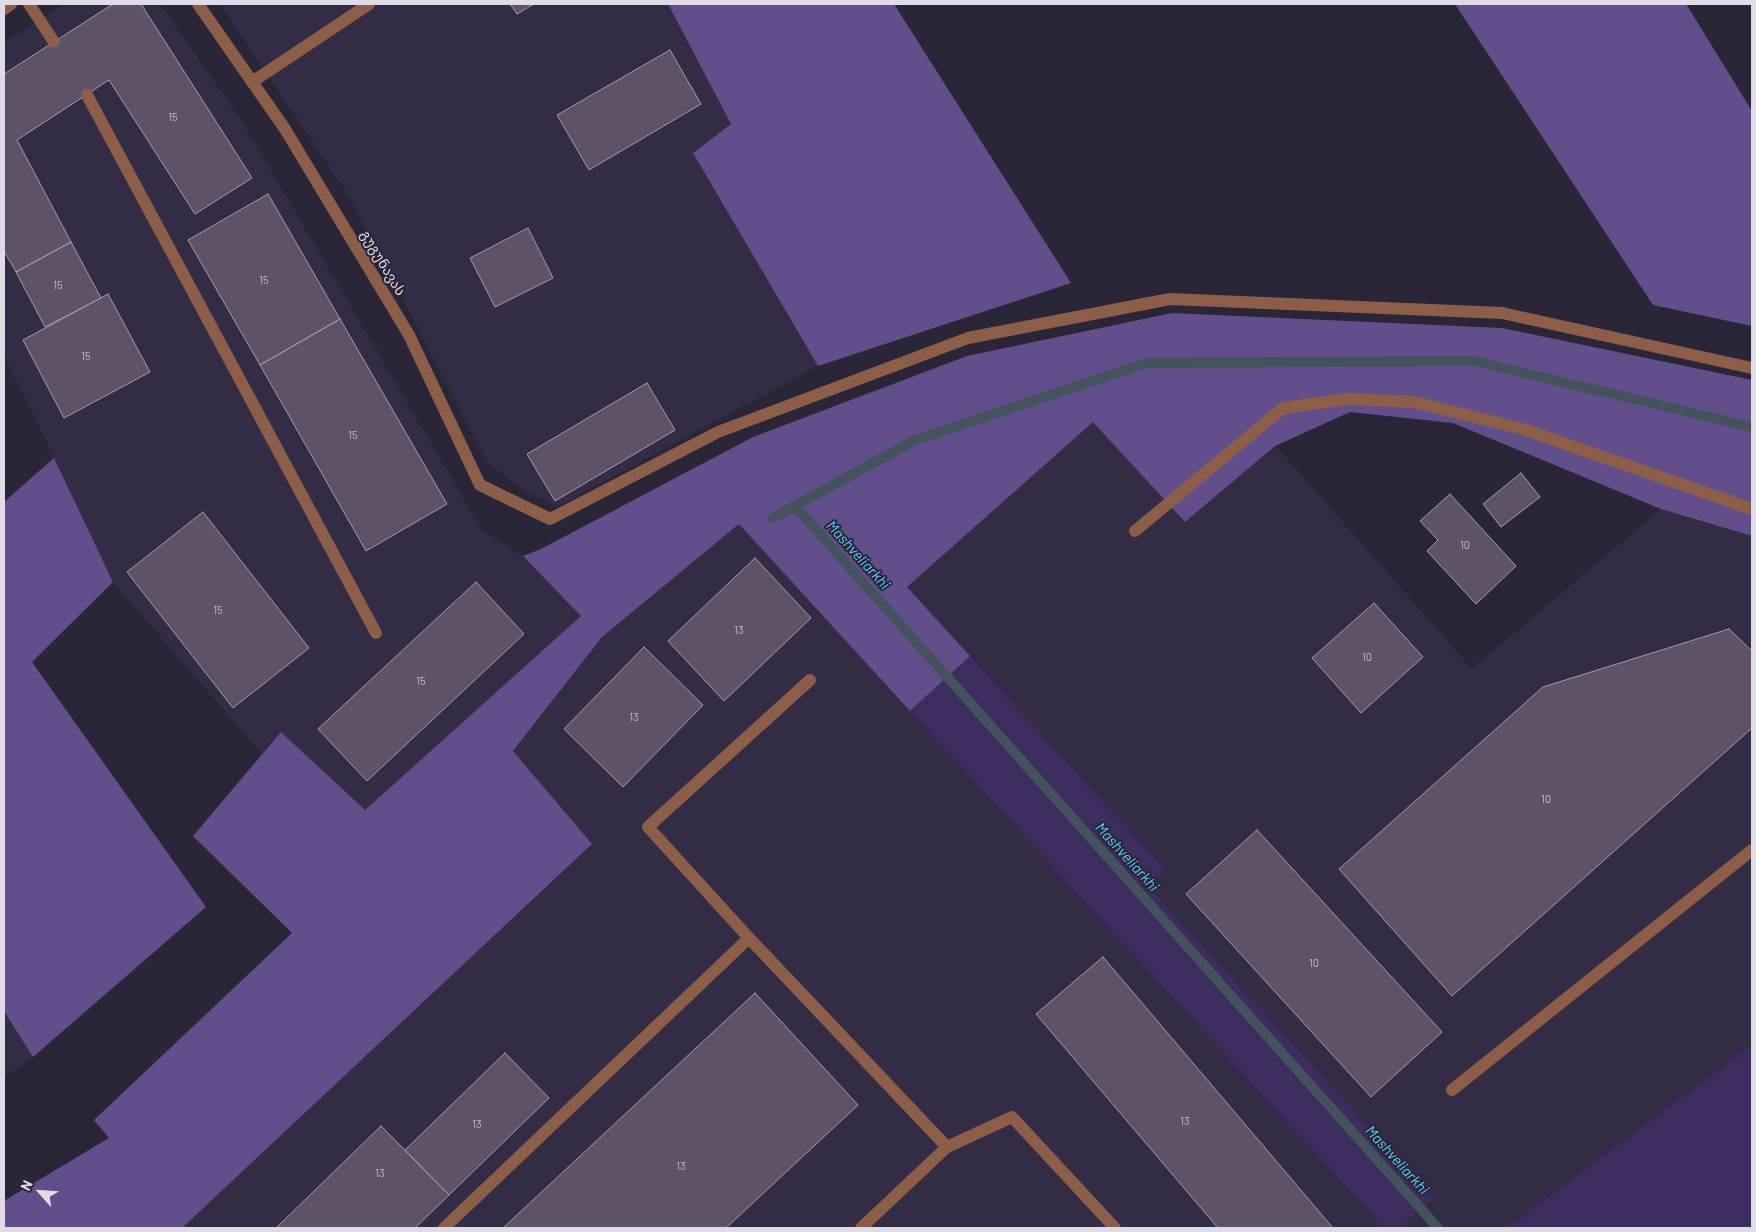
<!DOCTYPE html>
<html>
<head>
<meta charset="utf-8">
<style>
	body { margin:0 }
	#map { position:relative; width:1756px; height:1232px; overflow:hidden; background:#2b2637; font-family:Barlow,sans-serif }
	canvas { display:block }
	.frame { position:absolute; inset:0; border:5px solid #dfdce8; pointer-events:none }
	.north { position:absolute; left:15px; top:1167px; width:50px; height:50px; -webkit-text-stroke:4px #2b2637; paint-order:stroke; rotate:296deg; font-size:14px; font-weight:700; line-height:20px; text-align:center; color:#dfdce8 }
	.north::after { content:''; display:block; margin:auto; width:18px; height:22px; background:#dfdce8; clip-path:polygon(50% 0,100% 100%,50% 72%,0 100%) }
</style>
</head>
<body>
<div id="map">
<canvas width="1756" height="1232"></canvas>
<div class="frame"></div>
<div class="north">N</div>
</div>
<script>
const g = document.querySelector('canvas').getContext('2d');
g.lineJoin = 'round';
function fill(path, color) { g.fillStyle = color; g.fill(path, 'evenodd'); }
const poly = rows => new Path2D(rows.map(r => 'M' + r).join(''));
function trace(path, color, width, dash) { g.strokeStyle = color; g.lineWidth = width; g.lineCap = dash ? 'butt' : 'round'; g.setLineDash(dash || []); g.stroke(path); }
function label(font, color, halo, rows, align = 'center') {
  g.font = font + ' Barlow,"Noto Sans Georgian",sans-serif'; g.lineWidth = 4; g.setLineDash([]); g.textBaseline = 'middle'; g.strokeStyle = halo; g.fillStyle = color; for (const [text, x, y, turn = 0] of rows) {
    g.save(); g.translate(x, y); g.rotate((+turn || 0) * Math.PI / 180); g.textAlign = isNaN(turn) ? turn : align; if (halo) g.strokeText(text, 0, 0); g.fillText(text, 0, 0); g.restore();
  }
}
const built = poly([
	[64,4,160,4,242,121,482,530,523,556,581,616,364,811,281,732,262,754,113,582,4,354,4,43],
	[220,4,668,4,732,124,693,153,818,366,557,507,526,492,488,463,350,198],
	[1093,421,1185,522,1275,445,1472,669,1661,509,1752,536,1752,1045,1506,1228,1400,1228,1433,1198,1148,885,1165,869,907,587],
	[739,524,1384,1228,182,1228,592,845,513,751,602,637],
	[4,1011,33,1057,4,1078]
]);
const green = poly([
	[970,656,1165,869,1148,886,1434,1198,1400,1228,1384,1228,910,711],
	[1752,1045,1752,1228,1506,1228]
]);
const forest = poly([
	[668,4,894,4,1071,283,818,366,693,153,731,124],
	[1455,4,1686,4,1752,111,1752,326,1653,305],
	[1172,313,1502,328,1752,380,1752,536,1661,509,1453,423,1350,412,1275,446,1185,522,1093,422,907,587,970,656,910,711,739,524,602,637,513,751,592,844,182,1228,4,1228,4,1201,109,1138,94,1120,292,933,193,836,281,732,365,810,581,616,523,556,541,549,753,437,967,356],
	[54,458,113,582,32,662,206,907,33,1057,4,1011,4,502]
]);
const stream = poly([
	[795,506,1438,1228],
	[773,518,915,440,1146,363,1474,361,1752,427]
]);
const building = poly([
	[113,4,141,4,252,178,195,214,109,80,17,140,71,242,16,272,4,251,4,74,113,4],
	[510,4,534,4,517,14,510,4],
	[670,50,701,104,589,170,557,115,670,50],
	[268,194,340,319,260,365,188,240,268,194],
	[528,228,553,278,495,307,470,258,528,228],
	[71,242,101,298,45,327,16,272,71,242],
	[108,294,150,372,64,418,23,340,108,294],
	[340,319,447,504,366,551,260,365,340,319],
	[647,383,675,430,555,501,527,454,647,383],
	[1521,473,1540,497,1501,527,1483,504,1521,473],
	[1450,494,1516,566,1476,604,1427,551,1438,540,1420,521,1450,494],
	[203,512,309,648,233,708,127,572,203,512],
	[755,558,811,618,724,701,668,641,755,558],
	[476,582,524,634,367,781,318,729,476,582],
	[1374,603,1423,657,1361,713,1312,658,1374,603],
	[1729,629,1752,651,1752,728,1452,996,1339,869,1543,687,1729,629],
	[644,647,703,705,623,787,564,729,644,647],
	[1257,830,1442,1032,1371,1097,1186,894,1257,830],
	[1103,957,1333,1228,1218,1228,1036,1014,1103,957],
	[755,993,858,1105,726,1228,503,1228,755,993],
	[505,1053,549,1098,449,1195,405,1150,505,1053],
	[381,1126,449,1195,415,1228,276,1228,381,1126]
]);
const service = poly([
	[29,4,54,42],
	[252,82,369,4],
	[87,95,376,633],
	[1135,531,1283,408,1347,399,1414,402,1523,429,1752,509],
	[749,938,648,827,810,680],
	[1452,1090,1752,850],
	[947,1147,1012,1117,1115,1228],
	[444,1228,749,938,947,1147,861,1228]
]);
const minor = poly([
	[198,4,285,129,409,335,480,485,550,519,718,432,968,338,1170,299,1502,313,1752,368],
	[4,9,11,4]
]);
const numberNames = [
	["15",173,117],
	["15",264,280],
	["15",58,285],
	["15",86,356],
	["15",353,435],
	["10",1465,545],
	["15",218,610],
	["13",739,630],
	["10",1367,657],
	["15",421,681],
	["13",634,717],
	["10",1546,799],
	["10",1314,963],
	["13",1185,1121],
	["13",477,1124],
	["13",681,1166],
	["13",380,1173]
];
const streetNames = [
	["გუგუნავას",383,263,59]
];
const waterNames = [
	["Mashveliarkhi",858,555,48],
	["Mashveliarkhi",1127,857,48],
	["Mashveliarkhi",1397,1160,48]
];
fill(built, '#332c44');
fill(green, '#3d2c5e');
fill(forest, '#624e8a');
trace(stream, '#43525d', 10);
fill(building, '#5e5366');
trace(building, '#a599ae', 1);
trace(service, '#8c5d49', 12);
trace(minor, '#8c5d49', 12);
label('11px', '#bfbac8', null, numberNames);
label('14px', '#dfdce8', '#2b2637', streetNames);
label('italic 15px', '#56ceff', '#2b2637', waterNames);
</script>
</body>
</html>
